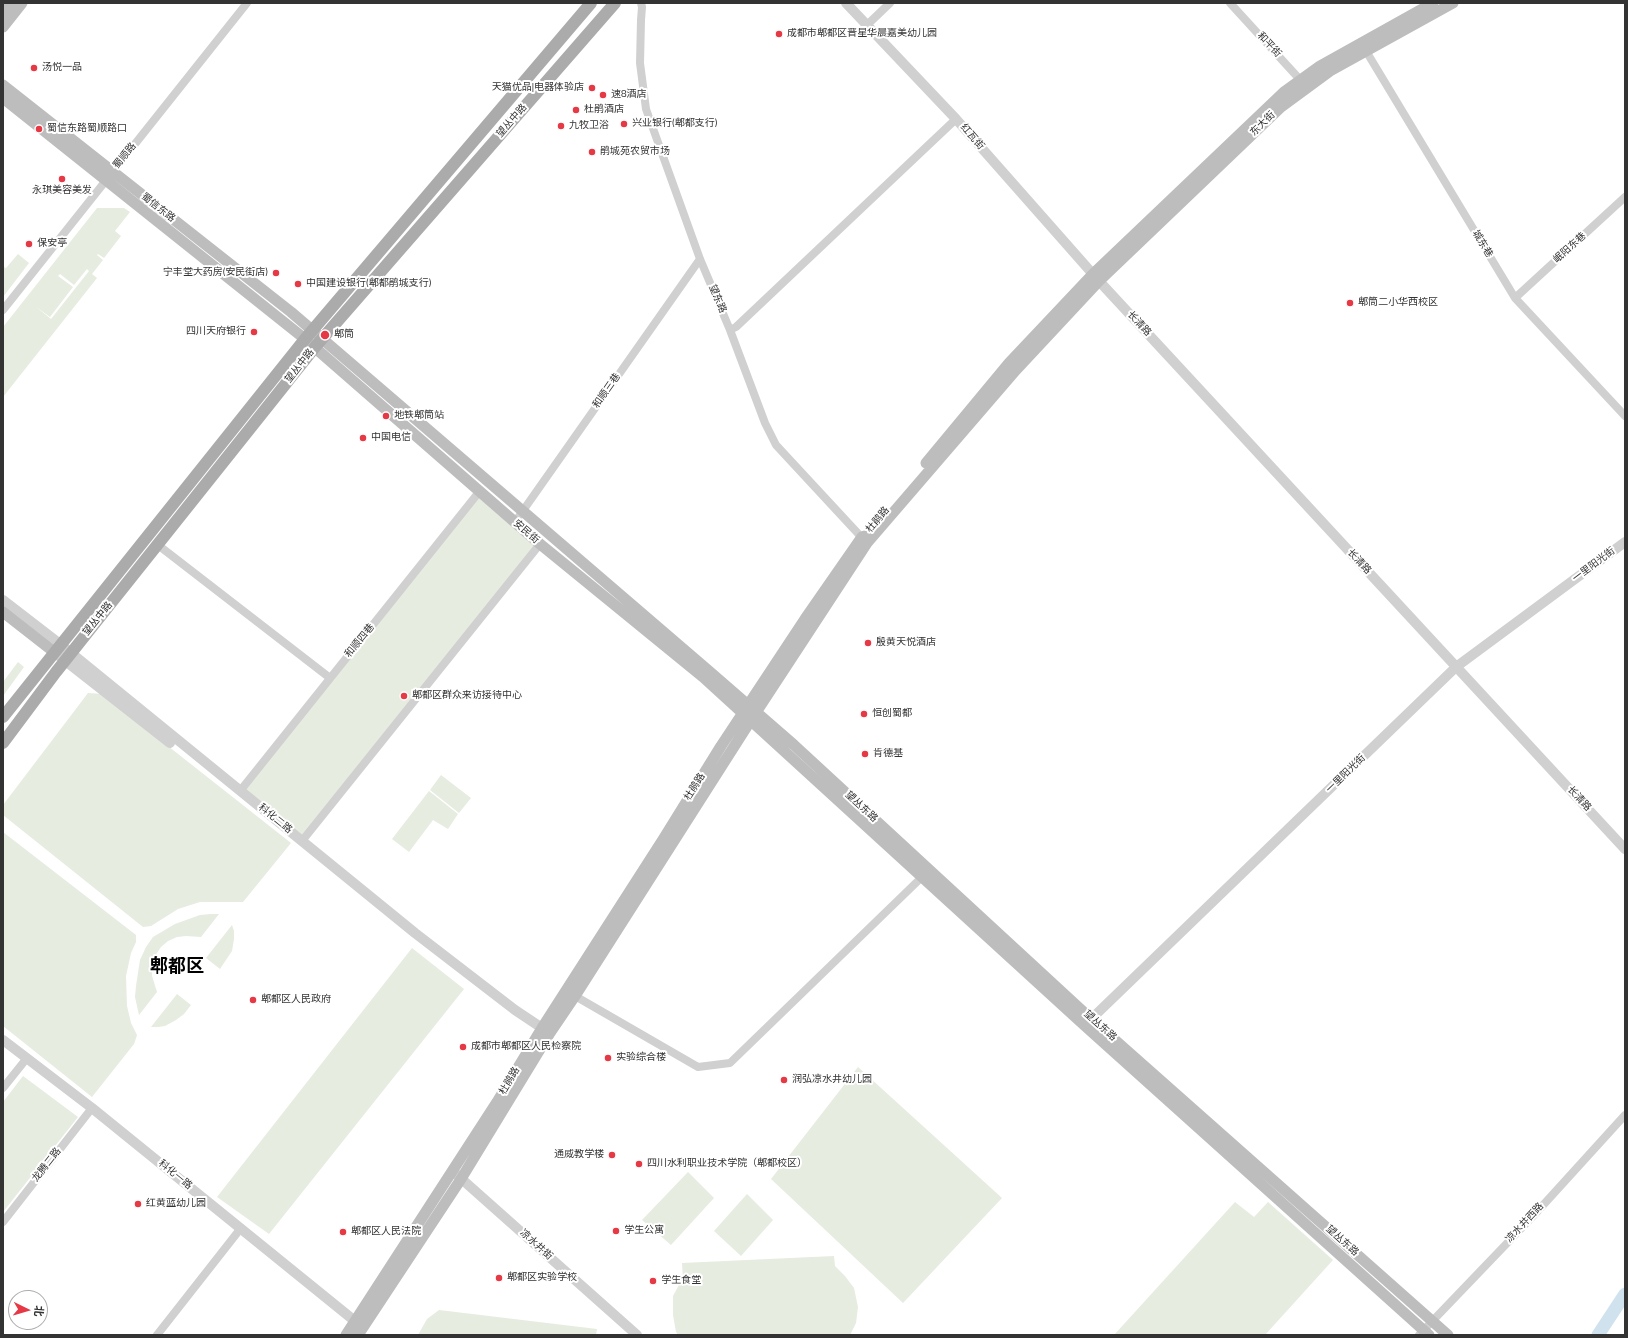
<!DOCTYPE html>
<html>
<head>
<meta charset="utf-8">
<style>
	body { margin:0 }
	#map { position:relative; width:1628px; height:1338px; overflow:hidden; background:#fff; font-family:"Titillium Web","Noto Sans SC",sans-serif }
	canvas { display:block }
	.frame { position:absolute; inset:0; border:4px solid #333; pointer-events:none }
	.north { position:absolute; left:8px; top:1290px; width:40px; height:40px; box-sizing:border-box; background:#fff; border:1px solid #adadad; border-radius:50%; rotate:95deg; font-size:11px; font-weight:700; line-height:16px; text-align:center; color:#333 }
	.north::after { content:''; display:block; margin:auto; width:14px; height:18px; background:#e63946; clip-path:polygon(50% 0,100% 100%,50% 72%,0 100%) }
</style>
</head>
<body>
<div id="map">
<canvas width="1628" height="1338"></canvas>
<div class="frame"></div>
<div class="north">北</div>
</div>
<script>
const g = document.querySelector('canvas').getContext('2d');
g.lineJoin = 'round';
function fill(path, color) { g.fillStyle = color; g.fill(path, 'evenodd'); }
const poly = rows => new Path2D(rows.map(r => 'M' + r).join(''));
function trace(path, color, width, dash) { g.strokeStyle = color; g.lineWidth = width; g.lineCap = dash ? 'butt' : 'round'; g.setLineDash(dash || []); g.stroke(path); }
function label(font, color, halo, rows, align = 'center') {
  g.font = font + ' "Titillium Web","Noto Sans SC",sans-serif'; g.lineWidth = 4; g.setLineDash([]); g.textBaseline = 'middle'; g.strokeStyle = halo; g.fillStyle = color; for (const [text, x, y, turn = 0] of rows) {
    g.save(); g.translate(x, y); g.rotate((+turn || 0) * Math.PI / 180); g.textAlign = isNaN(turn) ? turn : align; if (halo) g.strokeText(text, 0, 0); g.fillText(text, 0, 0); g.restore();
  }
}
const green = poly([
	[97,208,124,208,130,212,115,231,121,236,104,258,98,254,97,255,103,260,92,274,97,278,3,397,3,327],
	[87,269,89,271,51,319,35,306,50,317,73,287,58,276,60,274,74,285],
	[18,254,29,263,3,297,3,267,6,268],
	[478,496,535,545,301,837,243,790],
	[18,662,24,667,3,696,3,682],
	[88,693,102,694,291,843,243,902,200,902,178,909,151,926,143,927,3,815,3,805],
	[441,775,471,798,459,813,430,790],
	[429,791,458,814,448,829,433,820,409,852,392,839],
	[3,832,136,935,136,942,131,953,126,976,127,1006,131,1023,137,1035,134,1044,92,1097,3,1026],
	[211,914,219,914,201,937,186,936,177,937,168,941,161,947,155,956,152,965,152,976,157,992,139,1015,135,997,136,986,140,960,146,947,153,937,175,924,200,915],
	[232,925,234,931,234,939,232,951,220,969,206,958],
	[412,948,464,989,269,1234,217,1197],
	[177,994,191,1005,184,1014,176,1020,165,1026,158,1027,151,1027],
	[858,1067,1002,1198,903,1303,771,1179],
	[23,1076,78,1117,3,1212,3,1102],
	[688,1172,714,1198,671,1245,642,1220],
	[747,1194,773,1220,741,1256,714,1231],
	[1235,1202,1254,1217,1268,1202,1333,1260,1265,1335,1114,1335],
	[834,1256,835,1266,845,1276,854,1288,858,1307,856,1323,850,1335,678,1335,676,1332,673,1315,673,1296,680,1283,683,1280,682,1263],
	[439,1310,597,1329,596,1335,418,1335,427,1319]
]);
const river = poly([
	[1598,1335,1625,1294]
]);
const minor = poly([
	[641,3,642,7,641,20,640,63,646,109,700,259,730,330,765,423,776,445,865,541],
	[1230,3,1304,84],
	[867,25,890,3],
	[1366,51,1515,298,1625,416],
	[1515,298,1625,197],
	[3,310,247,3],
	[730,330,736,327,956,119],
	[515,522,700,259],
	[158,545,330,678],
	[240,791,479,492],
	[302,841,540,544],
	[575,996,698,1067,730,1063,922,877],
	[3,1088,27,1058],
	[3,1222,92,1108],
	[157,1335,241,1228],
	[1419,1335,1535,1214,1625,1115]
]);
const tertiary = poly([
	[846,3,956,119,1099,281,1625,849],
	[3,600,60,644,415,933,515,1010,548,1032],
	[54,652,170,743],
	[1086,1024,1456,667,1625,542],
	[3,1040,92,1108,361,1326],
	[456,1174,637,1335]
]);
const secondary = poly([
	[3,14,11,3],
	[3,27,22,3],
	[3,85,291,312,710,672,794,745,1089,1017,1448,1335],
	[3,98,305,339,540,544,703,677,1084,1025,1429,1335],
	[926,463,1009,363,1093,274,1284,92,1320,66,1433,3],
	[3,612,54,652],
	[346,1335,497,1102,542,1028,664,838,721,746,805,619,862,537,865,536],
	[358,1335,461,1179,550,1033,575,996,751,720,867,543,1016,370,1099,281,1281,107,1330,71,1453,3]
]);
const primary = poly([
	[3,717,305,339,591,3],
	[3,743,56,672,315,347,615,3]
]);
const markers = [
	[779,34,4,"#e63946"],
	[34,68,4,"#e63946"],
	[592,88,4,"#e63946"],
	[603,95,4,"#e63946"],
	[576,110,4,"#e63946"],
	[624,124,4,"#e63946"],
	[561,126,4,"#e63946"],
	[39,129,4,"#e63946"],
	[592,152,4,"#e63946"],
	[62,179,4,"#e63946"],
	[29,244,4,"#e63946"],
	[276,273,4,"#e63946"],
	[298,284,4,"#e63946"],
	[1350,303,4,"#e63946"],
	[254,332,4,"#e63946"],
	[325,335,5,"#e63946"],
	[386,416,4,"#e63946"],
	[363,438,4,"#e63946"],
	[868,643,4,"#e63946"],
	[404,696,4,"#e63946"],
	[864,714,4,"#e63946"],
	[865,754,4,"#e63946"],
	[253,1000,4,"#e63946"],
	[463,1047,4,"#e63946"],
	[608,1058,4,"#e63946"],
	[784,1080,4,"#e63946"],
	[612,1155,4,"#e63946"],
	[639,1164,4,"#e63946"],
	[138,1204,4,"#e63946"],
	[616,1231,4,"#e63946"],
	[343,1232,4,"#e63946"],
	[499,1278,4,"#e63946"],
	[653,1281,4,"#e63946"]
];
const poiNames = [
	["成都市郫都区晋星华晨嘉美幼儿园",787,34],
	["汤悦一品",42,68],
	["天猫优品|电器体验店",584,88,"right"],
	["速8酒店",611,95],
	["杜鹃酒店",584,110],
	["兴业银行(郫都支行)",632,124],
	["九牧卫浴",569,126],
	["蜀信东路蜀顺路口",47,129],
	["鹃城苑农贸市场",600,152],
	["永琪美容美发",62,191,"center"],
	["保安亭",37,244],
	["宁丰堂大药房(安民街店)",268,273,"right"],
	["中国建设银行(郫都鹃城支行)",306,284],
	["郫筒二小华西校区",1358,303],
	["四川天府银行",246,332,"right"],
	["郫筒",334,335],
	["地铁郫筒站",394,416],
	["中国电信",371,438],
	["殷黄天悦酒店",876,643],
	["郫都区群众来访接待中心",412,696],
	["恒创蜀都",872,714],
	["肯德基",873,754],
	["郫都区人民政府",261,1000],
	["成都市郫都区人民检察院",471,1047],
	["实验综合楼",616,1058],
	["润弘凉水井幼儿园",792,1080],
	["通威教学楼",604,1155,"right"],
	["四川水利职业技术学院（郫都校区）",647,1164],
	["红黄蓝幼儿园",146,1204],
	["学生公寓",624,1231],
	["郫都区人民法院",351,1232],
	["郫都区实验学校",507,1278],
	["学生食堂",661,1281]
];
const streetNames = [
	["和平街",1269,45,47],
	["望丛中路",512,121,-49],
	["东大街",1263,124,-44],
	["红瓦街",972,137,49],
	["蜀顺路",125,156,-51],
	["蜀信东路",158,208,38],
	["城东巷",1482,244,59],
	["岷阳东巷",1570,248,-42],
	["望东路",717,299,67],
	["长清路",1139,324,47],
	["望丛中路",300,366,-52],
	["和顺三巷",607,391,-55],
	["杜鹃路",878,520,-50],
	["安民街",526,532,41],
	["长清路",1359,562,47],
	["一里阳光街",1594,565,-37],
	["望丛中路",98,619,-51],
	["和顺四巷",360,641,-51],
	["一里阳光街",1346,774,-44],
	["杜鹃路",695,787,-58],
	["长清路",1579,799,47],
	["望丛东路",861,807,43],
	["科化二路",275,819,39],
	["望丛东路",1100,1026,42],
	["杜鹃路",510,1081,-60],
	["龙腾二路",47,1165,-52],
	["科化一路",175,1175,39],
	["凉水井西路",1525,1223,-47],
	["望丛东路",1342,1241,42],
	["凉水井街",536,1245,42]
];
const townNames = [
	["郫都区",177,968]
];
fill(green, '#e6ecdf');
trace(river, '#cfe2ee', 13);
trace(minor, '#d0d0d0', 8);
trace(tertiary, '#d0d0d0', 10);
trace(secondary, '#bdbdbd', 11);
trace(primary, '#ababab', 12);
for (const [x, y, r, color] of markers) { const dot = new Path2D(); dot.arc(x, y, r, 0, 2 * Math.PI); g.fillStyle = color; g.fill(dot); trace(dot, '#fff', 1.5); }
label('10px', '#333', '#fff', poiNames, 'left');
label('10px', '#333', '#fff', streetNames);
label('bold 18px', '#000', '#fff', townNames);
</script>
</body>
</html>
